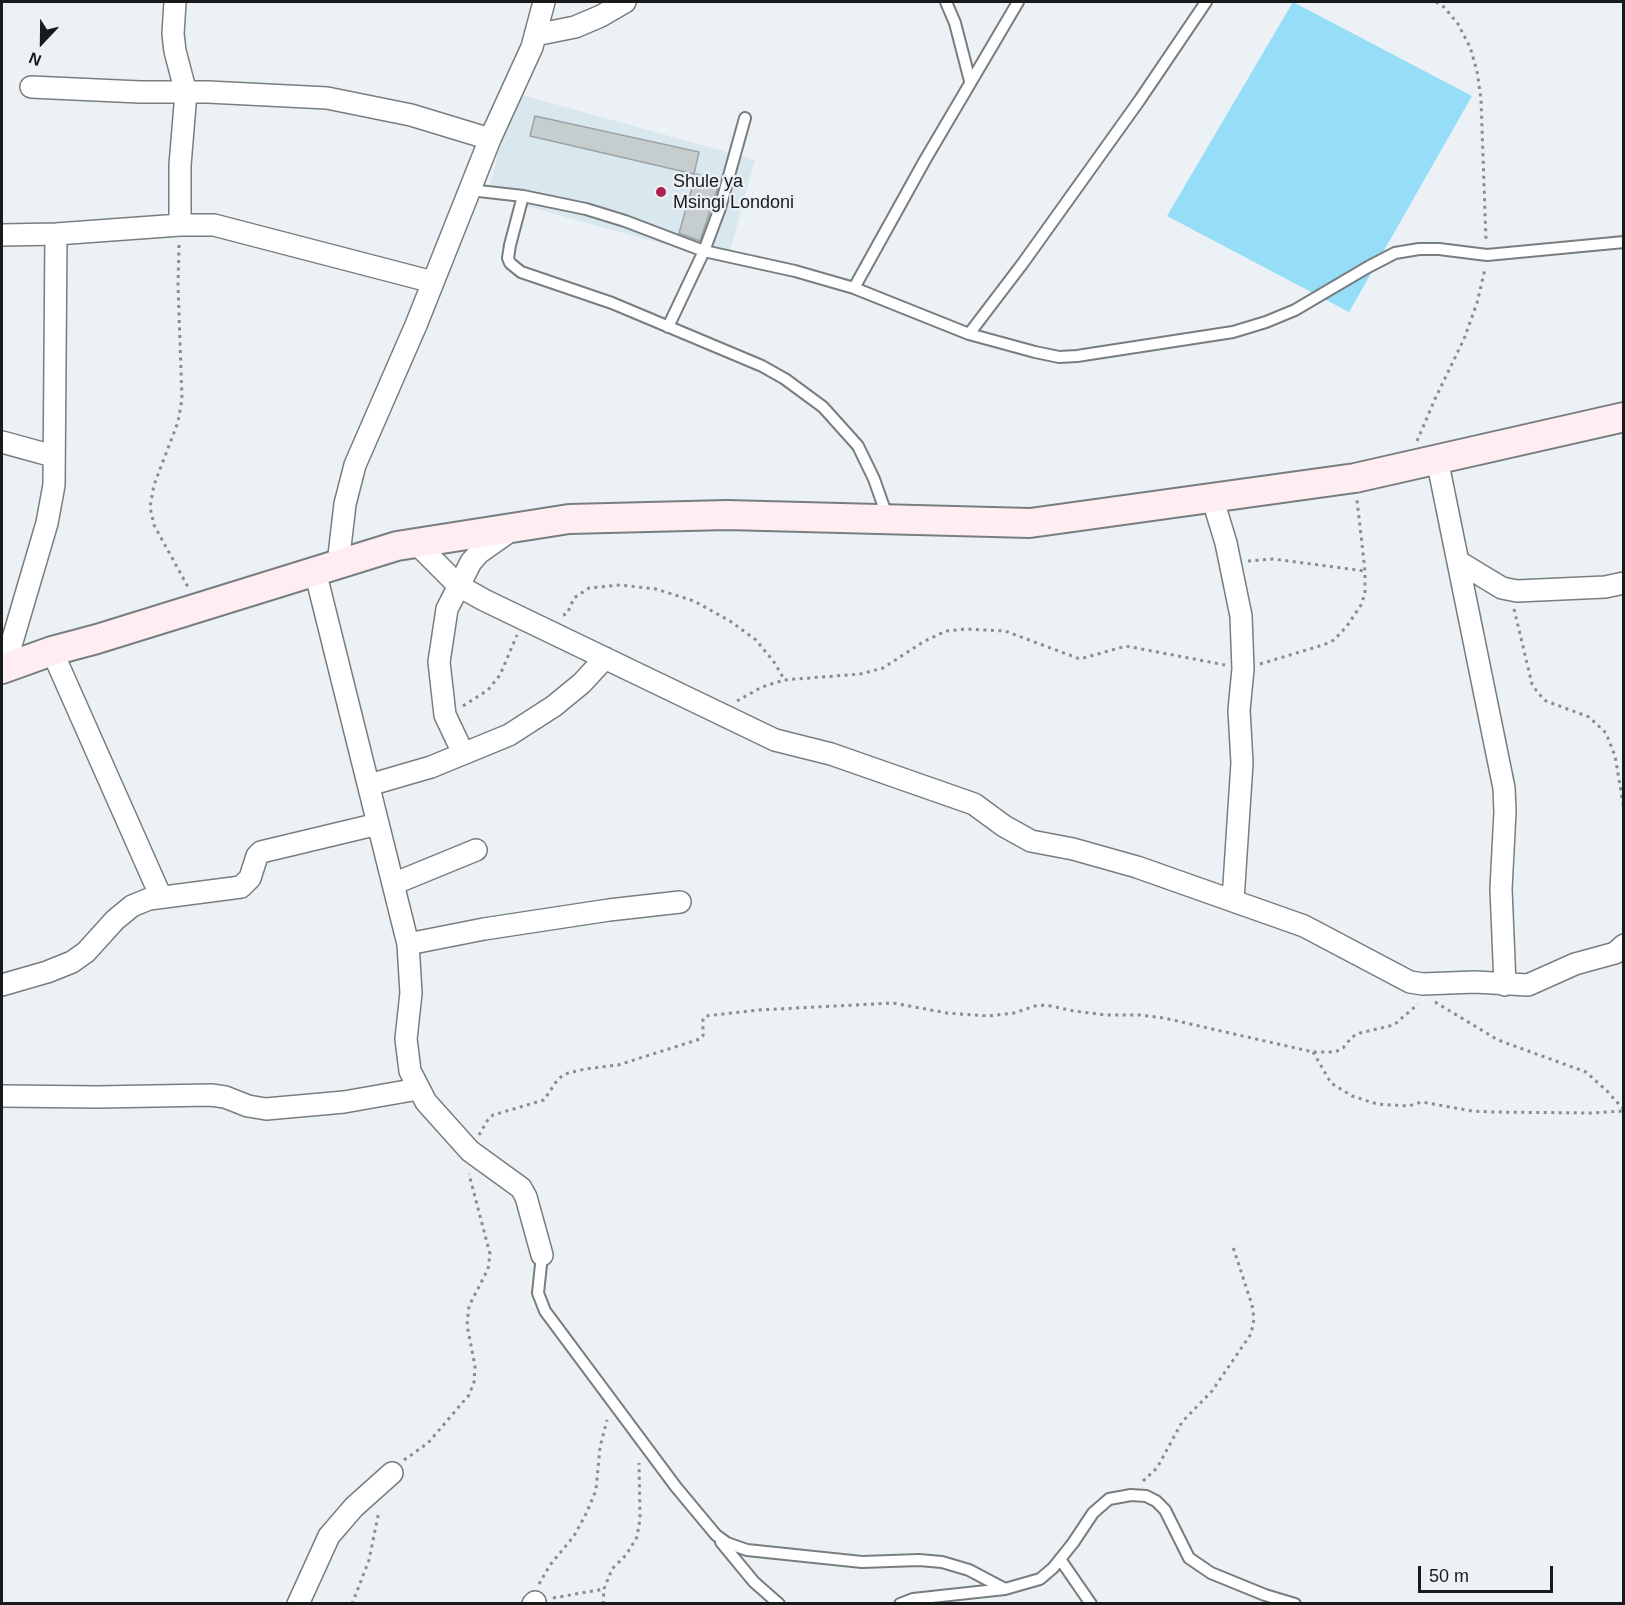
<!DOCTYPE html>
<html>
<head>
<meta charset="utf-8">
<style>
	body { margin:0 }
	#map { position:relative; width:1625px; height:1605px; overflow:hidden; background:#ebf1f4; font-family:Arial,sans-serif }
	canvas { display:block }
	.frame { position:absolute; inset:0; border:3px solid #181a1b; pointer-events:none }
	.north { position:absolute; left:12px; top:12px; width:60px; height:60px; -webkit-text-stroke:4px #ebf1f4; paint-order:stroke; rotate:202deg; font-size:16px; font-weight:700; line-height:24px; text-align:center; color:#181a1b }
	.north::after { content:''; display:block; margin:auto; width:21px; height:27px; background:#181a1b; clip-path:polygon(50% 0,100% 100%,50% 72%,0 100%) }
	.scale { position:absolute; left:1418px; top:1566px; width:135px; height:27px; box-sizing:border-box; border:3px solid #181a1b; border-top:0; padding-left:8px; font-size:18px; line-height:21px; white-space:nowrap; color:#181a1b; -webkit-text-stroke:4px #ebf1f4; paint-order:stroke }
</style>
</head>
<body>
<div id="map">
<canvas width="1625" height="1605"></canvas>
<div class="frame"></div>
<div class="north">N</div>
<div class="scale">50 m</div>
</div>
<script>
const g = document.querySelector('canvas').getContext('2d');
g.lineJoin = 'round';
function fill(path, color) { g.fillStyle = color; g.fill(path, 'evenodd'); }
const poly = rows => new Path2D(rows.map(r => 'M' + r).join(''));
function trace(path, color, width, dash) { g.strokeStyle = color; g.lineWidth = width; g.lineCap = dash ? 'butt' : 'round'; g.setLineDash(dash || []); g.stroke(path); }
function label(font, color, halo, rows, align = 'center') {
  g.font = font + ' Arial,sans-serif'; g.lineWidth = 4.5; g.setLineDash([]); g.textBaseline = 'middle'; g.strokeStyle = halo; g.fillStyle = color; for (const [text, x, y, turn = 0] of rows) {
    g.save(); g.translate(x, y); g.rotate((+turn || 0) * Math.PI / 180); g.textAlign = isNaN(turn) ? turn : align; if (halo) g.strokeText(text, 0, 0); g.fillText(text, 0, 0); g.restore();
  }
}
const built = poly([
	[515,93,755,160,727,262,487,195]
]);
const green = poly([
	[1293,2,1472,96,1349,312,1167,216]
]);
const building = poly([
	[535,116,699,152,694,174,530,136,535,116],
	[696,174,720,181,700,241,679,233,696,174]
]);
const path = poly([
	[1436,2,1444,7,1458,24,1470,47,1477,71,1481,99,1486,241],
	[179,245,178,285,182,399,178,422,154,485,150,507,154,525,188,587],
	[1417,441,1435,399,1464,339,1477,303,1485,269],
	[1248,561,1273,559,1365,571],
	[1514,609,1532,684,1538,693,1546,701,1589,717,1606,733,1615,756,1624,809],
	[563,615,567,614,574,598,589,588,620,585,656,589,694,601,730,621,756,640,774,662,784,679],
	[1260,664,1323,645,1334,640,1347,626,1361,605,1365,593,1365,571,1357,500],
	[737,701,762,687,784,680,860,674,883,668,923,642,946,631,966,629,1005,631,1080,659,1126,646,1225,665],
	[463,706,488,690,500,675,517,635],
	[1435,1002,1498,1040,1586,1072,1608,1092,1624,1110],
	[1313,1052,1331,1083,1352,1096,1377,1104,1408,1106,1422,1102,1472,1111,1491,1112,1590,1113,1624,1111],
	[479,1135,487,1121,493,1115,544,1100,558,1079,565,1074,585,1069,618,1065,700,1039,703,1036,703,1019,706,1016,758,1010,893,1003,947,1013,988,1016,1014,1013,1035,1006,1046,1005,1074,1011,1106,1015,1140,1015,1164,1018,1313,1052,1335,1052,1343,1048,1352,1037,1360,1033,1394,1025,1418,1004],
	[404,1460,428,1443,469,1395,474,1382,475,1366,467,1325,469,1306,488,1269,490,1254,469,1174],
	[1143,1481,1157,1468,1182,1422,1212,1391,1251,1334,1254,1319,1252,1305,1232,1244],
	[539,1584,550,1565,574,1536,587,1512,596,1490,600,1447,607,1420],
	[553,1598,604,1589],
	[352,1604,369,1560,379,1511],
	[603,1604,604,1589,612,1569,626,1555,637,1537,640,1519,639,1463]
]);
const service = poly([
	[946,2,955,23,970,81],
	[470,190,523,196,586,209,625,221,704,251,795,271,854,288,969,334,1035,352,1059,357,1077,356,1233,332,1266,322,1295,310,1368,267,1395,253,1419,249,1439,249,1487,255,1624,242],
	[523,196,510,245,508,258,510,263,521,272,612,303,762,366,785,379,823,407,858,446,874,479,887,516],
	[854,288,925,160,1018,2],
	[668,327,704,251,720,208,745,118],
	[969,334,1023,263,1139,101,1206,2],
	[542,1255,538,1293,545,1311,676,1487,716,1535,727,1543,747,1550,862,1562,919,1560,942,1562,969,1570,1005,1589],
	[721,1542,754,1582,779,1604],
	[1060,1559,1091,1604],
	[900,1604,913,1599,1005,1589,1040,1579,1053,1568,1073,1543,1093,1513,1109,1499,1131,1495,1146,1496,1156,1501,1165,1510,1189,1558,1211,1573,1265,1595,1295,1604]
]);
const minor = poly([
	[175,2,173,34,175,51,186,93,180,165,180,225],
	[535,35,575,27,601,16,625,2],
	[31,87,140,92,208,92,327,98,411,115,490,139],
	[2,235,56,234,180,225,214,225,433,282],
	[2,442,53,456],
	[1437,459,1504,788,1505,812,1501,889,1505,985],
	[1212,497,1226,543,1241,616,1243,669,1239,710,1242,763,1233,900],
	[416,543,459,586,484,600,775,740,831,754,974,804,1004,826,1031,841,1073,849,1137,867,1304,926,1410,982,1423,984,1475,982,1528,985,1575,964,1615,953,1624,945],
	[1459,562,1502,588,1517,591,1605,587,1624,583],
	[338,564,345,504,355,465,416,325,490,139,532,47,544,2],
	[315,571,408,944,411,993,406,1039,410,1071,426,1102,470,1151,521,1188,526,1197,542,1255],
	[52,651,161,897],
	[4,669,47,523,54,485,56,234],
	[463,753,445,715,439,662,447,609,471,562,479,553,513,529],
	[369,785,431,767,509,735,554,706,582,683,605,658],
	[393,884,476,850],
	[408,944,484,929,609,910,680,902],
	[2,985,47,972,72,962,86,952,115,920,132,906,149,899,241,887,250,878,257,856,261,852,378,824],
	[2,1096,98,1097,211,1095,225,1097,248,1106,266,1109,344,1102,418,1089],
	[298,1604,329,1536,354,1507,392,1473],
	[533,1604,535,1602]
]);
const secondary = poly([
	[2,669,52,651,97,639,397,546,569,519,727,515,1030,523,1355,478,1624,417]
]);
const markers = [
	[661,192,6,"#b01f52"]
];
const poiNames = [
	["Shule ya",673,182],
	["Msingi Londoni",673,203]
];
fill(built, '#d9e8ee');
fill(green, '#96ddf7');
fill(building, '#c6cdcf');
trace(building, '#9da3a5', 1.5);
trace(service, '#787e80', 14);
trace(minor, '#787e80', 24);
trace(secondary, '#787e80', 32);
trace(path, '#898d8f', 3, [3, 4.5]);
trace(service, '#fff', 10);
trace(minor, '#fff', 21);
trace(secondary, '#feeef1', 28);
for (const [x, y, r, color] of markers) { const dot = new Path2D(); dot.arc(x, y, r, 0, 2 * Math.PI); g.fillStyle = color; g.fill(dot); trace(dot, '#ebf1f4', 2); }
label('18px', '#181a1b', '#ebf1f4', poiNames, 'left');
</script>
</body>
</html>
